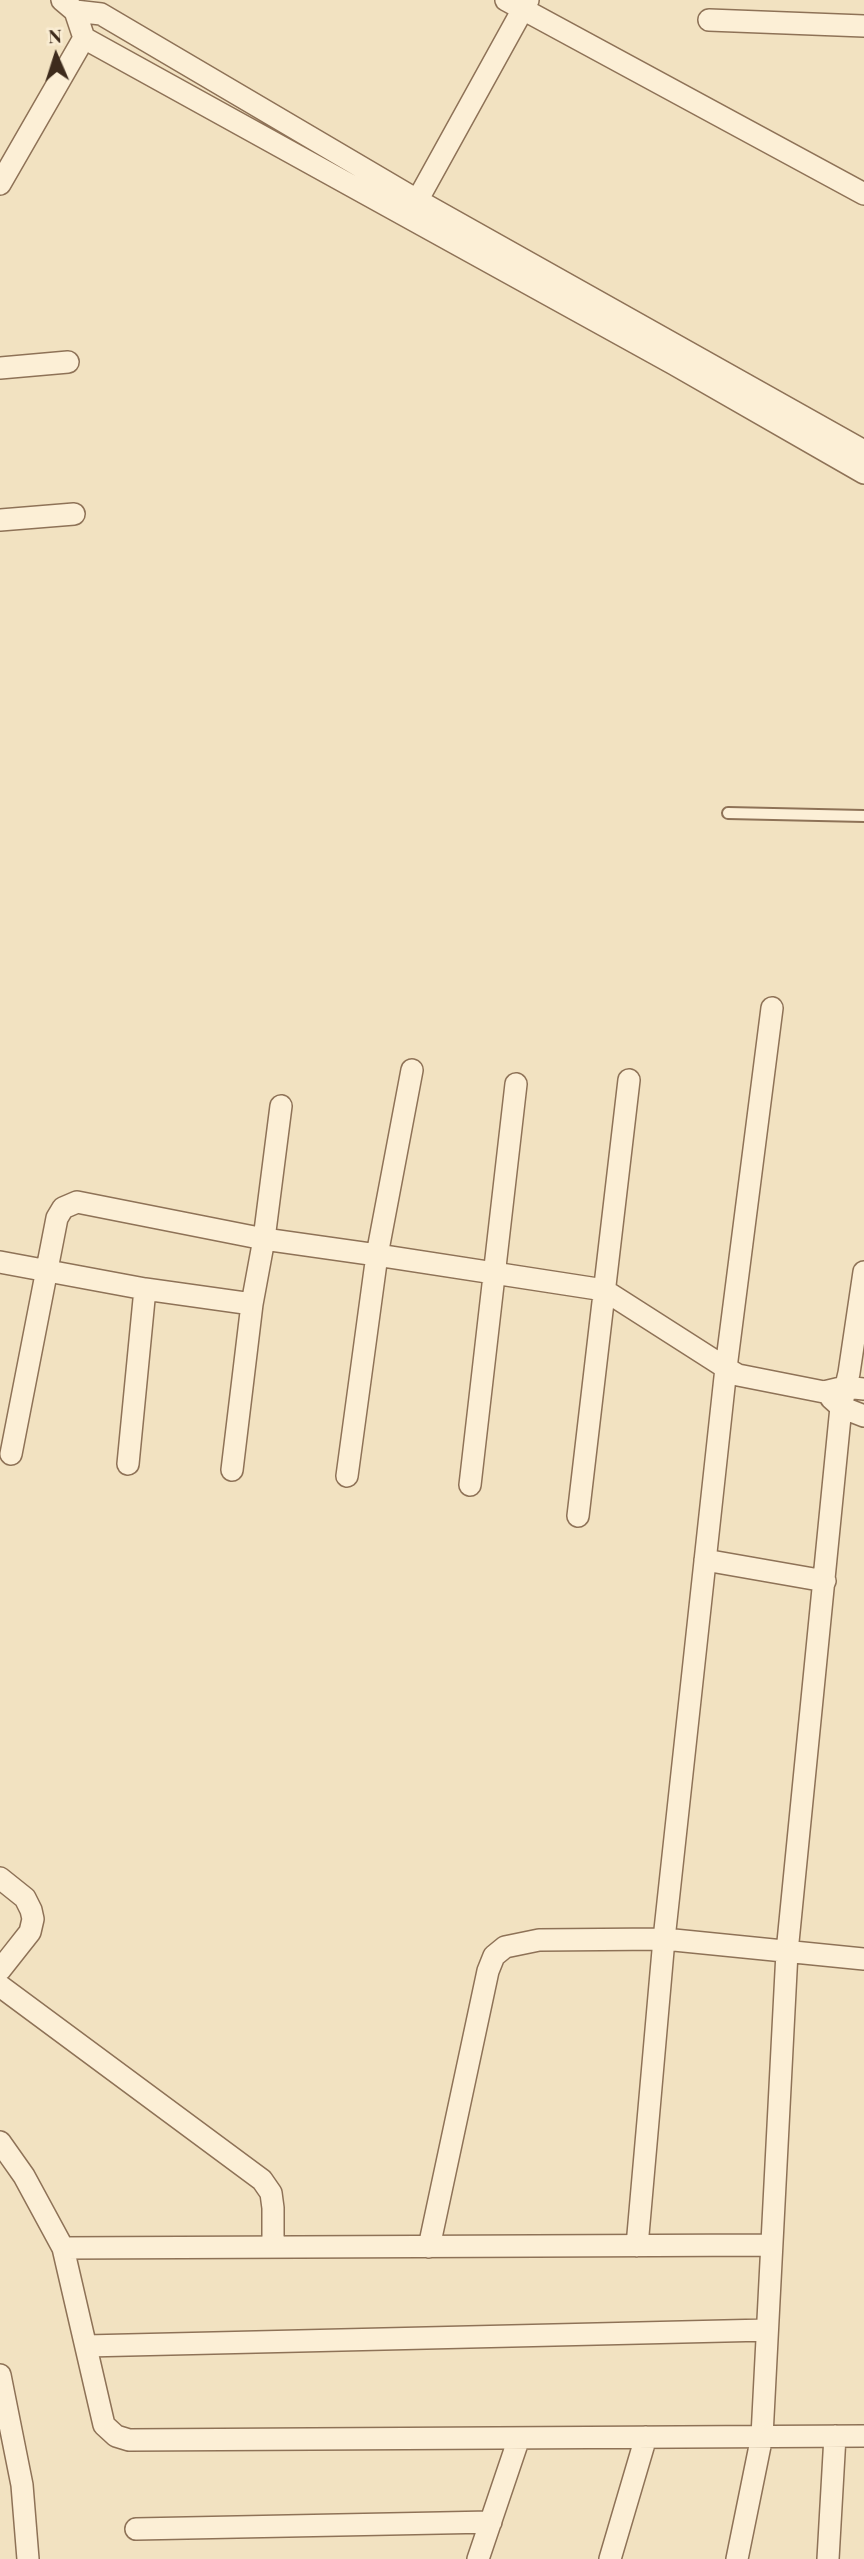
<!DOCTYPE html>
<html>
<head>
<meta charset="utf-8">
<style>
	body { margin:0 }
	#map { position:relative; width:864px; height:2559px; overflow:hidden; background:#f2e2c1; font-family:"Playfair Display",serif }
	canvas { display:block }
	.north { position:absolute; left:21px; top:21px; width:70px; height:70px; -webkit-text-stroke:5px #f9ecd2; paint-order:stroke; rotate:357deg; font-size:19px; font-weight:700; line-height:28px; text-align:center; color:#3d2b1c }
	.north::after { content:''; display:block; margin:auto; width:24px; height:32px; background:#3d2b1c; clip-path:polygon(50% 0,100% 100%,50% 72%,0 100%) }
</style>
</head>
<body>
<div id="map">
<canvas width="864" height="2559"></canvas>
<div class="north">N</div>
</div>
<script>
const g = document.querySelector('canvas').getContext('2d');
g.lineJoin = 'round';
const poly = rows => new Path2D(rows.map(r => 'M' + r).join(''));
function trace(path, color, width, dash) { g.strokeStyle = color; g.lineWidth = width; g.lineCap = dash ? 'butt' : 'round'; g.setLineDash(dash || []); g.stroke(path); }
const lane = poly([
	[728,813,864,816]
]);
const street = poly([
	[62,0,75,11,84,38,674,364,864,473],
	[506,0,864,194],
	[75,11,101,14,417,200,864,451],
	[709,20,864,26],
	[0,184,84,38],
	[412,210,528,0],
	[0,368,68,362],
	[0,520,74,514],
	[772,1008,726,1368,738,1375,824,1392,845,1387,864,1389],
	[0,1262,145,1289,252,1304,264,1239,377,1255,604,1290,726,1368,664,1939,637,2246],
	[831,1398,841,1407,864,1416],
	[11,1454,57,1218,63,1208,77,1202,264,1239,281,1106],
	[128,1464,145,1289],
	[232,1470,252,1304],
	[347,1476,377,1255,412,1070],
	[470,1485,516,1084],
	[578,1516,629,1080],
	[705,1560,825,1581],
	[0,1878,25,1898,31,1910,33,1919,30,1932,0,1970],
	[0,1986,262,2180,271,2193,273,2208,273,2247],
	[0,2142,24,2176,63,2248,104,2425,116,2436,129,2440,864,2436],
	[429,2247,488,1971,494,1956,505,1947,539,1940,664,1939,864,1959],
	[63,2248,771,2245],
	[86,2346,767,2330],
	[0,2375,22,2485,28,2559],
	[136,2529,491,2522],
	[478,2559,519,2438],
	[610,2559,646,2437],
	[737,2559,762,2436,787,1952,841,1407,849,1373,864,1272],
	[828,2559,835,2436]
]);
trace(lane, '#8e7257', 14);
trace(street, '#8e7257', 24);
trace(lane, '#fcefd6', 10);
trace(street, '#fcefd6', 21);
</script>
</body>
</html>
